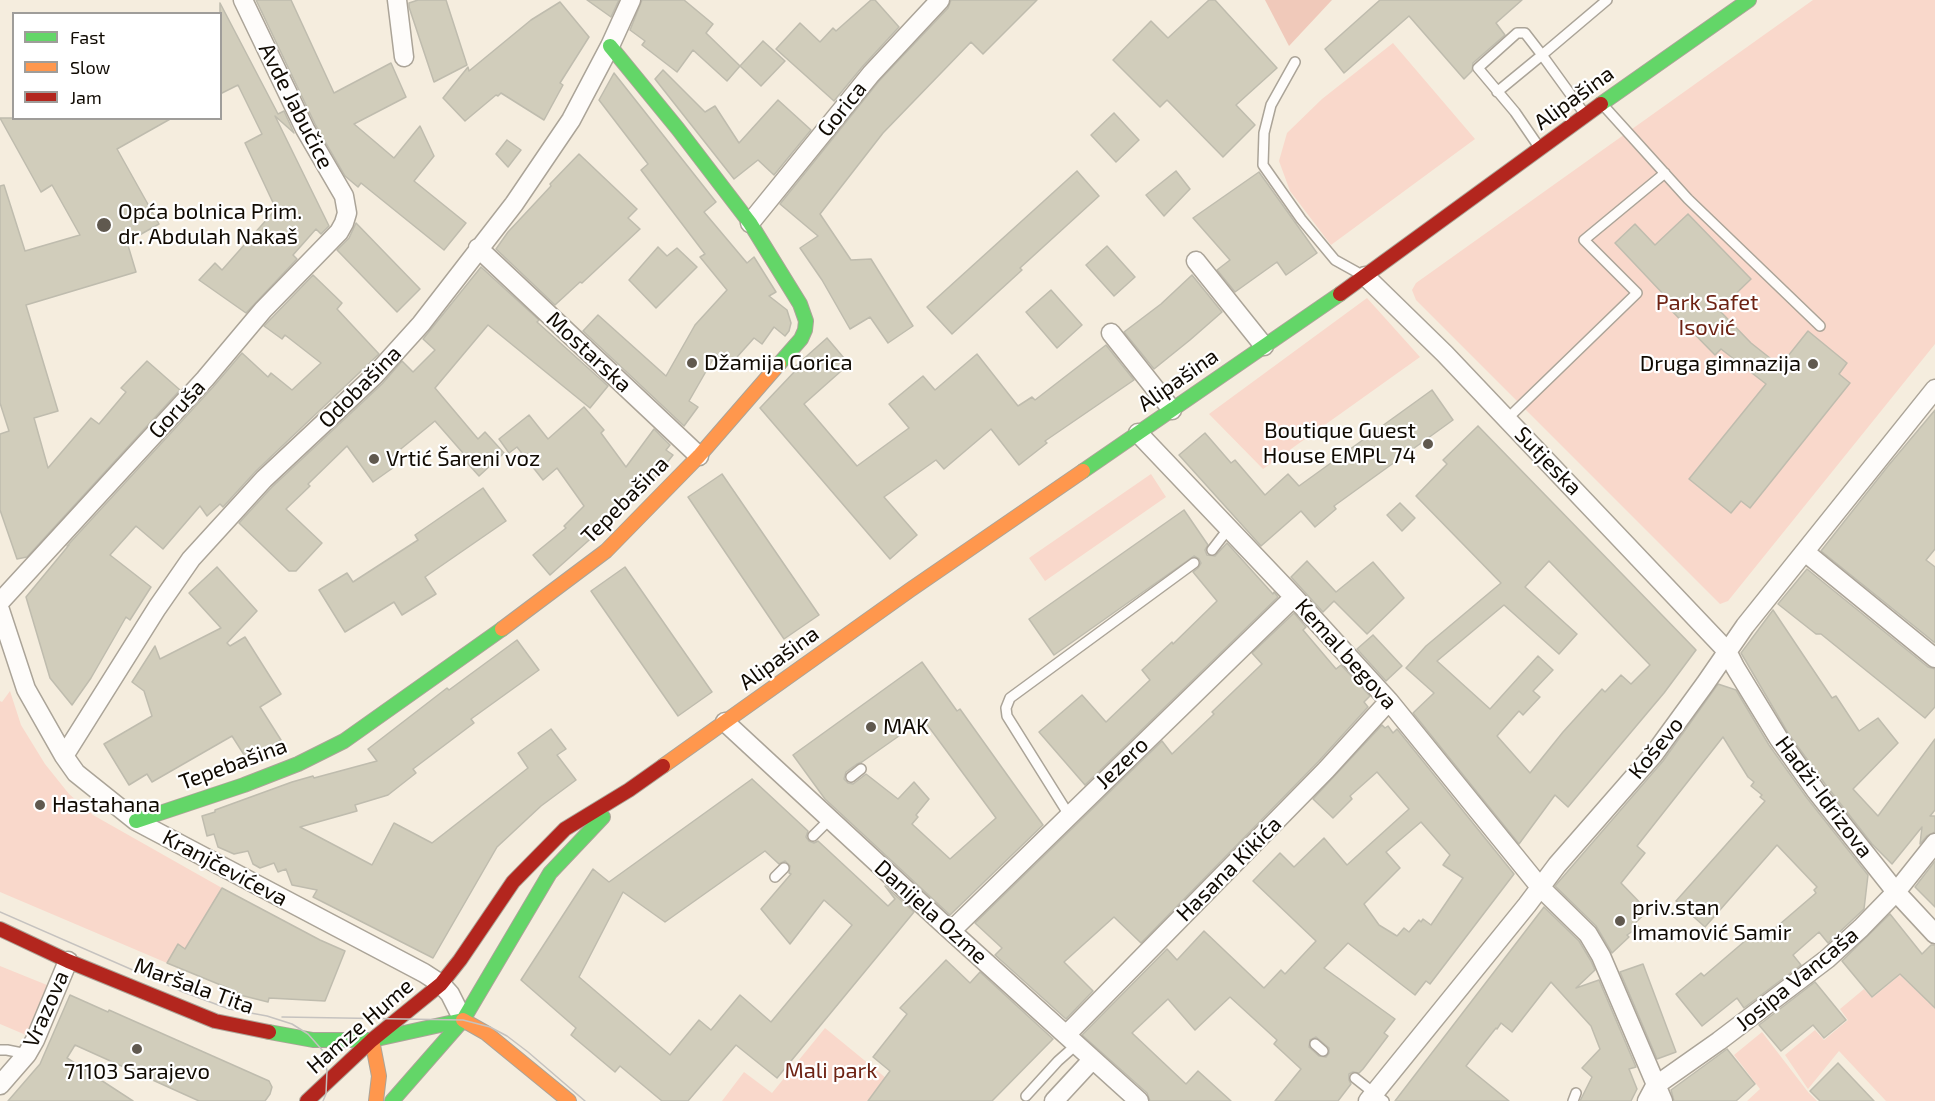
<!DOCTYPE html>
<html>
<head>
<meta charset="utf-8">
<style>
	body { margin:0 }
	#map { position:relative; width:1935px; height:1101px; overflow:hidden; background:#f5edde; font-family:"Exo 2",sans-serif }
	canvas { display:block }
	.legend { position:absolute; left:12px; top:12px; width:210px; height:108px; box-sizing:border-box; background:#fff; border:2px solid #9f9d9a; margin:0; padding:8px 10px; list-style:none; font-size:18px; color:#100a02 }
	.legend li { display:flex; align-items:center; gap:12px; height:30px }
	.legend b { width:30px; border:2px solid #9f9d9a }
</style>
</head>
<body>
<div id="map">
<canvas width="1935" height="1101"></canvas>
<ul class="legend">
<li><b style="height:8px;background:#63d668"></b>Fast</li>
<li><b style="height:8px;background:#ff974d"></b>Slow</li>
<li><b style="height:8px;background:#b3261e"></b>Jam</li>
</ul>
</div>
<script>
const g = document.querySelector('canvas').getContext('2d');
g.lineJoin = 'round';
function fill(path, color) { g.fillStyle = color; g.fill(path, 'evenodd'); }
const poly = rows => new Path2D(rows.map(r => 'M' + r).join(''));
function trace(path, color, width, dash) { g.strokeStyle = color; g.lineWidth = width; g.lineCap = dash ? 'butt' : 'round'; g.setLineDash(dash || []); g.stroke(path); }
function label(font, color, halo, rows, align = 'center') {
  g.font = font + ' "Exo 2",sans-serif'; g.lineWidth = 4.5; g.setLineDash([]); g.textBaseline = 'middle'; g.strokeStyle = halo; g.fillStyle = color; for (const [text, x, y, turn = 0] of rows) {
    g.save(); g.translate(x, y); g.rotate((+turn || 0) * Math.PI / 180); g.textAlign = isNaN(turn) ? turn : align; if (halo) g.strokeText(text, 0, 0); g.fillText(text, 0, 0); g.restore();
  }
}
const green = poly([
	[1813,0,1935,0,1935,344,1728,601,1720,604,1416,300,1412,290,1416,283],
	[1393,43,1475,139,1331,245,1290,191,1279,161,1287,133,1322,99],
	[1367,298,1420,357,1263,469,1209,414],
	[1151,474,1166,497,1045,581,1029,558],
	[10,691,21,725,45,764,69,794,93,815,222,888,185,949,178,945,167,963,0,892,0,701,2,702],
	[0,966,47,985,26,1035,0,1024],
	[1900,975,1935,1008,1935,1101,1886,1101,1839,1051,1808,1089,1785,1055,1815,1030,1824,1040,1848,1020,1840,1009,1864,989,1872,998],
	[825,1028,914,1101,722,1101,744,1072,772,1093],
	[1762,1032,1808,1092,1817,1101,1747,1101,1760,1089,1734,1055]
]);
const forest = poly([
	[1265,0,1332,0,1289,46]
]);
const building = poly([
	[256,0,291,0,334,93,391,63,406,97,354,124,394,158,420,126,434,156,414,181,466,223,444,250,361,183,358,187,345,176,315,124,256,0],
	[418,0,446,0,467,65,434,82,409,7,409,3,418,0],
	[587,0,619,0,611,17,587,0],
	[642,0,684,0,713,24,706,33,740,66,727,81,693,50,677,72,642,45,645,41,630,30,642,0],
	[871,0,875,0,899,27,863,66,834,101,776,49,800,23,820,42,833,28,836,31,871,0],
	[951,0,1037,0,983,54,971,42,883,133,820,214,851,260,871,259,913,326,888,343,870,317,850,329,822,280,800,248,818,236,780,204,879,81,948,8,951,0],
	[1209,0,1215,0,1277,68,1236,105,1255,125,1223,157,1167,100,1160,107,1113,60,1151,21,1168,38,1209,0],
	[1380,0,1522,0,1496,23,1505,35,1473,63,1472,71,1464,79,1409,16,1344,73,1325,49,1380,0],
	[560,2,589,37,560,83,563,85,544,120,501,93,498,96,496,95,465,121,443,98,468,67,469,71,531,20,560,2],
	[220,3,278,114,284,111,294,133,275,116,329,226,321,234,316,229,293,255,297,259,246,313,199,280,215,263,222,270,276,209,245,143,262,134,238,85,220,94,220,3],
	[763,41,785,61,761,86,740,66,763,41],
	[663,70,705,112,715,106,739,143,778,100,811,130,774,175,758,160,734,179,655,79,663,70],
	[614,73,716,202,704,212,747,263,754,257,776,292,769,296,787,310,791,323,789,331,785,336,774,327,762,344,754,338,729,366,716,354,689,401,698,407,684,426,583,331,598,315,666,376,695,325,727,290,700,257,705,254,641,170,648,164,599,100,614,73],
	[1114,113,1139,140,1116,162,1091,135,1114,113],
	[0,118,172,118,117,149,159,224,127,242,136,272,26,305,58,411,34,418,48,468,91,418,99,424,126,392,121,388,147,361,180,390,27,557,17,559,0,510,0,434,9,431,0,403,0,186,4,185,25,251,80,235,52,185,41,192,0,118],
	[507,140,521,150,508,167,496,154,507,140],
	[579,154,637,209,628,218,640,229,582,283,580,282,555,305,496,249,508,232,551,186,550,184,579,154],
	[1077,171,1099,196,1020,268,1022,270,952,334,927,307,1077,171],
	[1176,171,1190,189,1164,216,1146,195,1176,171],
	[1259,172,1317,253,1286,275,1277,262,1235,292,1217,270,1230,260,1193,218,1259,172],
	[1688,214,1751,279,1719,310,1751,343,1780,366,1808,331,1847,363,1839,374,1850,383,1750,508,1741,501,1731,513,1689,479,1766,384,1721,349,1715,355,1662,301,1666,297,1615,243,1635,224,1655,245,1688,214],
	[356,223,420,289,397,312,337,250,349,238,356,223],
	[1107,246,1135,277,1114,296,1086,265,1107,246],
	[658,247,667,256,677,248,697,267,656,308,629,280,658,247],
	[481,267,539,320,537,322,608,386,590,408,488,325,435,388,478,439,485,432,504,453,479,476,460,455,463,453,435,421,391,457,397,465,373,482,347,446,308,484,310,486,286,509,322,543,296,571,289,571,239,523,272,487,382,384,402,361,413,372,435,350,423,339,481,267],
	[313,275,342,303,337,309,379,354,256,471,223,507,220,504,207,516,200,506,163,549,136,526,110,555,151,587,130,620,126,617,91,678,72,705,50,678,26,597,69,545,67,546,213,387,242,353,268,377,271,373,292,390,321,363,285,335,282,339,264,326,313,275],
	[1192,275,1222,312,1190,340,1154,369,1124,332,1161,304,1192,275],
	[1051,290,1082,325,1057,348,1026,312,1051,290],
	[827,338,849,364,804,404,857,466,909,428,889,404,923,376,935,390,977,354,1018,406,1032,397,1035,400,1106,345,1134,380,1045,441,1047,443,1019,465,991,429,944,469,936,460,884,497,917,535,890,559,760,408,797,369,795,367,799,363,827,338],
	[1432,390,1453,420,1334,506,1336,509,1315,527,1301,511,1261,546,1179,455,1205,433,1231,463,1235,460,1265,495,1288,474,1299,486,1432,390],
	[584,407,604,430,601,433,626,467,654,429,670,445,666,450,673,455,642,494,593,529,597,533,550,575,533,555,566,528,564,526,584,506,557,468,543,480,517,447,509,453,499,439,529,415,548,439,584,407],
	[1935,410,1935,549,1926,560,1935,567,1935,643,1821,551,1888,466,1935,410],
	[1478,426,1696,650,1664,693,1568,807,1555,795,1519,844,1413,713,1434,693,1406,668,1426,646,1501,583,1416,496,1447,464,1443,460,1478,426],
	[1549,561,1650,665,1631,684,1621,675,1605,692,1602,689,1563,732,1530,773,1497,736,1519,711,1523,715,1540,697,1533,691,1553,670,1538,656,1490,709,1437,661,1504,605,1559,654,1577,634,1525,587,1549,561],
	[722,474,819,615,784,639,688,497,722,474],
	[483,488,506,521,425,577,436,594,402,615,394,602,345,632,319,590,347,573,353,582,418,540,415,535,483,488],
	[1400,503,1415,518,1402,531,1387,515,1400,503],
	[1184,510,1208,545,1205,550,1207,555,1215,556,1227,543,1273,594,1274,592,1278,597,1085,785,1039,732,1082,695,1106,722,1150,680,1142,670,1172,642,1173,644,1217,601,1193,572,1198,568,1201,563,1199,559,1194,556,1054,655,1029,619,1184,510],
	[1307,561,1336,592,1373,562,1404,598,1367,634,1334,601,1323,612,1291,577,1307,561],
	[217,567,257,611,227,643,230,646,245,637,281,694,260,707,281,740,248,761,232,736,152,782,147,774,129,785,104,744,152,716,144,691,132,682,155,646,160,659,221,628,189,593,217,567],
	[625,567,712,692,678,716,591,591,625,567],
	[1807,569,1928,667,1935,669,1935,707,1925,718,1821,634,1816,634,1778,604,1807,569],
	[1773,610,1832,698,1836,696,1859,731,1878,718,1898,743,1853,789,1878,816,1935,739,1935,810,1930,816,1935,816,1935,832,1927,836,1920,844,1922,827,1892,864,1872,844,1825,784,1788,733,1741,653,1773,610],
	[1294,613,1306,627,1303,630,1336,669,1341,665,1370,696,1364,702,1368,707,1318,762,1141,943,1114,917,1064,962,1093,991,1066,1019,995,955,1002,948,975,923,1162,741,1172,754,1214,714,1212,712,1262,664,1252,653,1294,613],
	[1373,635,1402,666,1386,681,1357,649,1373,635],
	[517,640,539,670,471,719,474,723,413,769,416,773,388,795,355,805,357,811,300,827,372,865,394,823,432,843,528,768,518,753,551,729,566,749,557,755,576,780,541,806,497,847,433,958,313,897,317,890,292,885,286,869,278,872,274,863,260,868,253,864,248,851,234,854,218,847,214,834,207,836,202,816,215,812,215,810,292,782,313,776,314,778,377,761,368,749,447,688,449,690,517,640],
	[922,662,957,711,960,709,1043,825,950,915,825,799,793,755,922,662],
	[923,719,996,818,950,859,912,824,918,817,916,815,929,799,914,782,898,799,866,774,853,784,848,783,844,779,846,772,857,764,862,762,923,719],
	[1718,684,1736,690,1769,745,1807,798,1868,875,1864,909,1828,943,1819,932,1793,955,1801,965,1744,1008,1737,998,1702,1026,1676,994,1701,973,1704,976,1759,929,1766,936,1816,893,1814,890,1817,887,1777,845,1705,927,1676,901,1765,801,1760,797,1762,795,1751,786,1754,782,1748,777,1723,737,1637,846,1645,853,1621,883,1648,911,1635,923,1639,927,1627,935,1629,937,1612,953,1596,926,1555,886,1663,761,1718,684],
	[1382,725,1385,728,1388,726,1393,733,1397,729,1514,874,1430,984,1426,981,1415,995,1348,943,1324,968,1395,1019,1384,1033,1388,1036,1363,1069,1359,1073,1353,1072,1349,1074,1349,1080,1351,1084,1338,1101,1275,1101,1301,1069,1274,1044,1277,1040,1230,997,1195,1030,1168,999,1132,1033,1186,1084,1198,1071,1231,1101,1150,1101,1147,1093,1082,1035,1167,949,1177,960,1204,931,1264,988,1281,970,1285,974,1316,941,1253,881,1280,853,1294,867,1324,838,1347,865,1409,809,1377,772,1350,796,1352,799,1333,818,1313,799,1382,725],
	[1421,822,1450,855,1443,865,1463,878,1431,925,1423,919,1421,922,1419,920,1409,932,1404,928,1397,936,1379,925,1364,904,1400,868,1386,852,1421,822],
	[1316,1037,1329,1048,1329,1053,1326,1057,1319,1056,1309,1047,1310,1040,1316,1037],
	[752,779,808,831,806,837,809,841,814,843,818,841,888,906,895,899,885,886,914,912,777,1078,736,1045,688,1101,662,1101,620,1066,615,1072,571,1035,576,1028,521,980,593,869,609,882,752,779],
	[765,851,779,864,785,861,790,866,789,873,791,874,761,909,790,944,824,900,852,925,771,1022,740,995,711,1030,699,1020,670,1055,579,977,623,892,665,922,765,851],
	[1935,861,1935,907,1915,887,1935,861],
	[222,888,320,940,345,951,325,1001,269,998,268,1002,228,992,228,988,167,963,178,944,185,949,222,888],
	[1544,907,1579,941,1591,961,1595,970,1576,988,1599,980,1636,1067,1629,1069,1637,1089,1631,1101,1580,1101,1592,1077,1582,1068,1600,1049,1591,1026,1551,982,1512,1032,1501,1023,1497,1029,1496,1028,1466,1066,1509,1101,1395,1101,1544,907],
	[1890,914,1922,954,1931,945,1935,945,1935,1008,1900,974,1872,997,1842,961,1890,914],
	[946,960,970,983,980,972,1053,1039,992,1101,868,1101,890,1071,873,1057,907,1014,900,1008,946,960],
	[1643,964,1676,1052,1657,1059,1620,972,1643,964],
	[1815,982,1846,1020,1824,1038,1813,1025,1781,1051,1759,1025,1815,982],
	[70,995,108,1012,109,1010,269,1081,272,1087,270,1094,265,1101,199,1101,75,1045,67,1058,133,1101,8,1101,40,1064,70,995],
	[1727,1049,1755,1084,1736,1101,1674,1101,1671,1090,1727,1049],
	[1838,1063,1874,1101,1820,1101,1810,1091,1838,1063]
]);
const lane = poly([
	[1295,62,1271,105,1264,133,1263,165,1301,219,1335,260,1362,275],
	[1497,92,1542,55,1584,113],
	[1603,105,1688,199,1820,326],
	[1539,147,1515,112,1478,68,1517,33,1525,33,1542,55,1607,0],
	[1507,419,1637,293,1584,240,1665,173],
	[1212,550,1229,528],
	[851,777,861,769],
	[1069,815,1007,716,1006,708,1010,698,1194,563],
	[813,836,830,819],
	[775,877,784,868],
	[1315,1044,1323,1051],
	[0,1050,7,1050,27,1054],
	[1355,1078,1384,1101],
	[1026,1096,1058,1061,1076,1045],
	[1573,1101,1576,1093]
]);
const street = poly([
	[397,0,404,57],
	[750,223,871,74,940,0],
	[478,248,699,456],
	[1196,261,1264,346],
	[1365,276,1445,354,1727,651,1735,667,1779,739,1816,791,1896,892,1935,934],
	[1111,333,1172,410],
	[1138,433,1294,597,1389,701,1540,887,1588,934,1601,956,1663,1101],
	[1805,552,1935,658],
	[0,602,205,379,263,310,339,232,344,223,347,213,344,196,305,129,243,0],
	[0,610,26,689,64,756,76,773,136,821,424,973,441,984,450,994,463,1020],
	[725,722,940,921,1139,1101],
	[64,756,157,608,191,559,264,479,374,376,421,324,514,204,571,120,610,46,631,0],
	[951,931,1294,597],
	[1066,1035,1326,770,1389,701],
	[0,1085,27,1054,35,1040,68,961],
	[1054,1101,1092,1060],
	[1368,1101,1527,905,1557,865,1654,754,1705,684,1745,626,1935,389],
	[1647,1101,1655,1086,1719,1041,1827,959,1861,928,1896,892,1935,843]
]);
const fast = poly([
	[610,46,678,129,750,223,800,304,806,321,805,330,801,339,779,364],
	[1601,104,1749,0],
	[1083,471,1340,294],
	[136,821,244,785,298,764,344,741,502,629],
	[269,1032,313,1040,372,1040,463,1020],
	[392,1101,463,1020,550,873,603,817]
]);
const slow = poly([
	[502,629,606,551,699,456,779,364],
	[663,766,910,590,1083,471],
	[463,1020,486,1033,569,1101],
	[372,1040,379,1076,376,1101]
]);
const jam = poly([
	[1340,294,1601,104],
	[0,929,68,961,215,1021,269,1032],
	[307,1101,372,1040,441,984,460,960,513,882,565,829,629,790,663,766]
]);
const tram = poly([
	[0,912,183,992,229,1009,267,1016,292,1024,308,1034,323,1051,327,1071,326,1094,323,1101],
	[282,1017,463,1020,490,1027,507,1036,528,1052,585,1101]
]);
const markers = [
	[104,225,8,"#60594f"],
	[692,363,6,"#60594f"],
	[1813,364,6,"#60594f"],
	[1428,444,6,"#60594f"],
	[374,459,6,"#60594f"],
	[871,727,6,"#60594f"],
	[40,805,6,"#60594f"],
	[1620,921,6,"#60594f"],
	[137,1049,6,"#60594f"]
];
const streetNames = [
	["Alipašina",1574,98,-36],
	["Avde Jabučice",296,106,63],
	["Gorica",842,109,-51],
	["Mostarska",589,352,43],
	["Alipašina",1178,380,-35],
	["Odobašina",360,387,-45],
	["Goruša",177,409,-47],
	["Sutjeska",1548,461,46],
	["Tepebašina",625,500,-45],
	["Kemal begova",1346,654,48],
	["Alipašina",779,658,-36],
	["Koševo",1656,748,-51],
	["Jezero",1122,763,-44],
	["Tepebašina",233,764,-20],
	["Hadži-Idrizova",1824,797,53],
	["Kranjčevićeva",225,868,28],
	["Hasana Kikića",1229,869,-45],
	["Danijela Ozme",931,912,42],
	["Josipa Vancaša",1797,979,-39],
	["Maršala Tita",194,986,20],
	["Vrazova",46,1009,-66],
	["Hamze Hume",360,1026,-41]
];
const poiNames = [
	["Opća bolnica Prim.",118,212],
	["dr. Abdulah Nakaš",118,237],
	["Džamija Gorica",704,363],
	["Druga gimnazija",1801,364,"right"],
	["Boutique Guest",1416,431,"right"],
	["House EMPL 74",1416,456,"right"],
	["Vrtić Šareni voz",386,459],
	["MAK",883,727],
	["Hastahana",52,805],
	["priv.stan",1632,908],
	["Imamović Samir",1632,933],
	["71103 Sarajevo",137,1072,"center"]
];
const parkNames = [
	["Park Safet",1707,303],
	["Isović",1707,328],
	["Mali park",831,1071]
];
fill(green, '#f9d8cb');
fill(forest, '#f0c9ba');
fill(building, '#d1cdbb');
trace(building, '#bfbcae', 1.5);
trace(lane, '#aba498', 12);
trace(street, '#aba498', 21);
trace(fast, '#aba498', 16);
trace(slow, '#aba498', 16);
trace(jam, '#aba498', 16);
trace(lane, '#fefcfa', 9);
trace(street, '#fefcfa', 18);
trace(fast, '#63d668', 14);
trace(slow, '#ff974d', 14);
trace(jam, '#b3261e', 14);
trace(tram, '#c5c2bf', 1.5);
for (const [x, y, r, color] of markers) { const dot = new Path2D(); dot.arc(x, y, r, 0, 2 * Math.PI); g.fillStyle = color; g.fill(dot); trace(dot, '#fff', 2); }
label('22px', '#100a02', '#fff', streetNames);
label('22px', '#100a02', '#fff', poiNames, 'left');
label('22px', '#6e2314', '#fff', parkNames);
</script>
</body>
</html>
